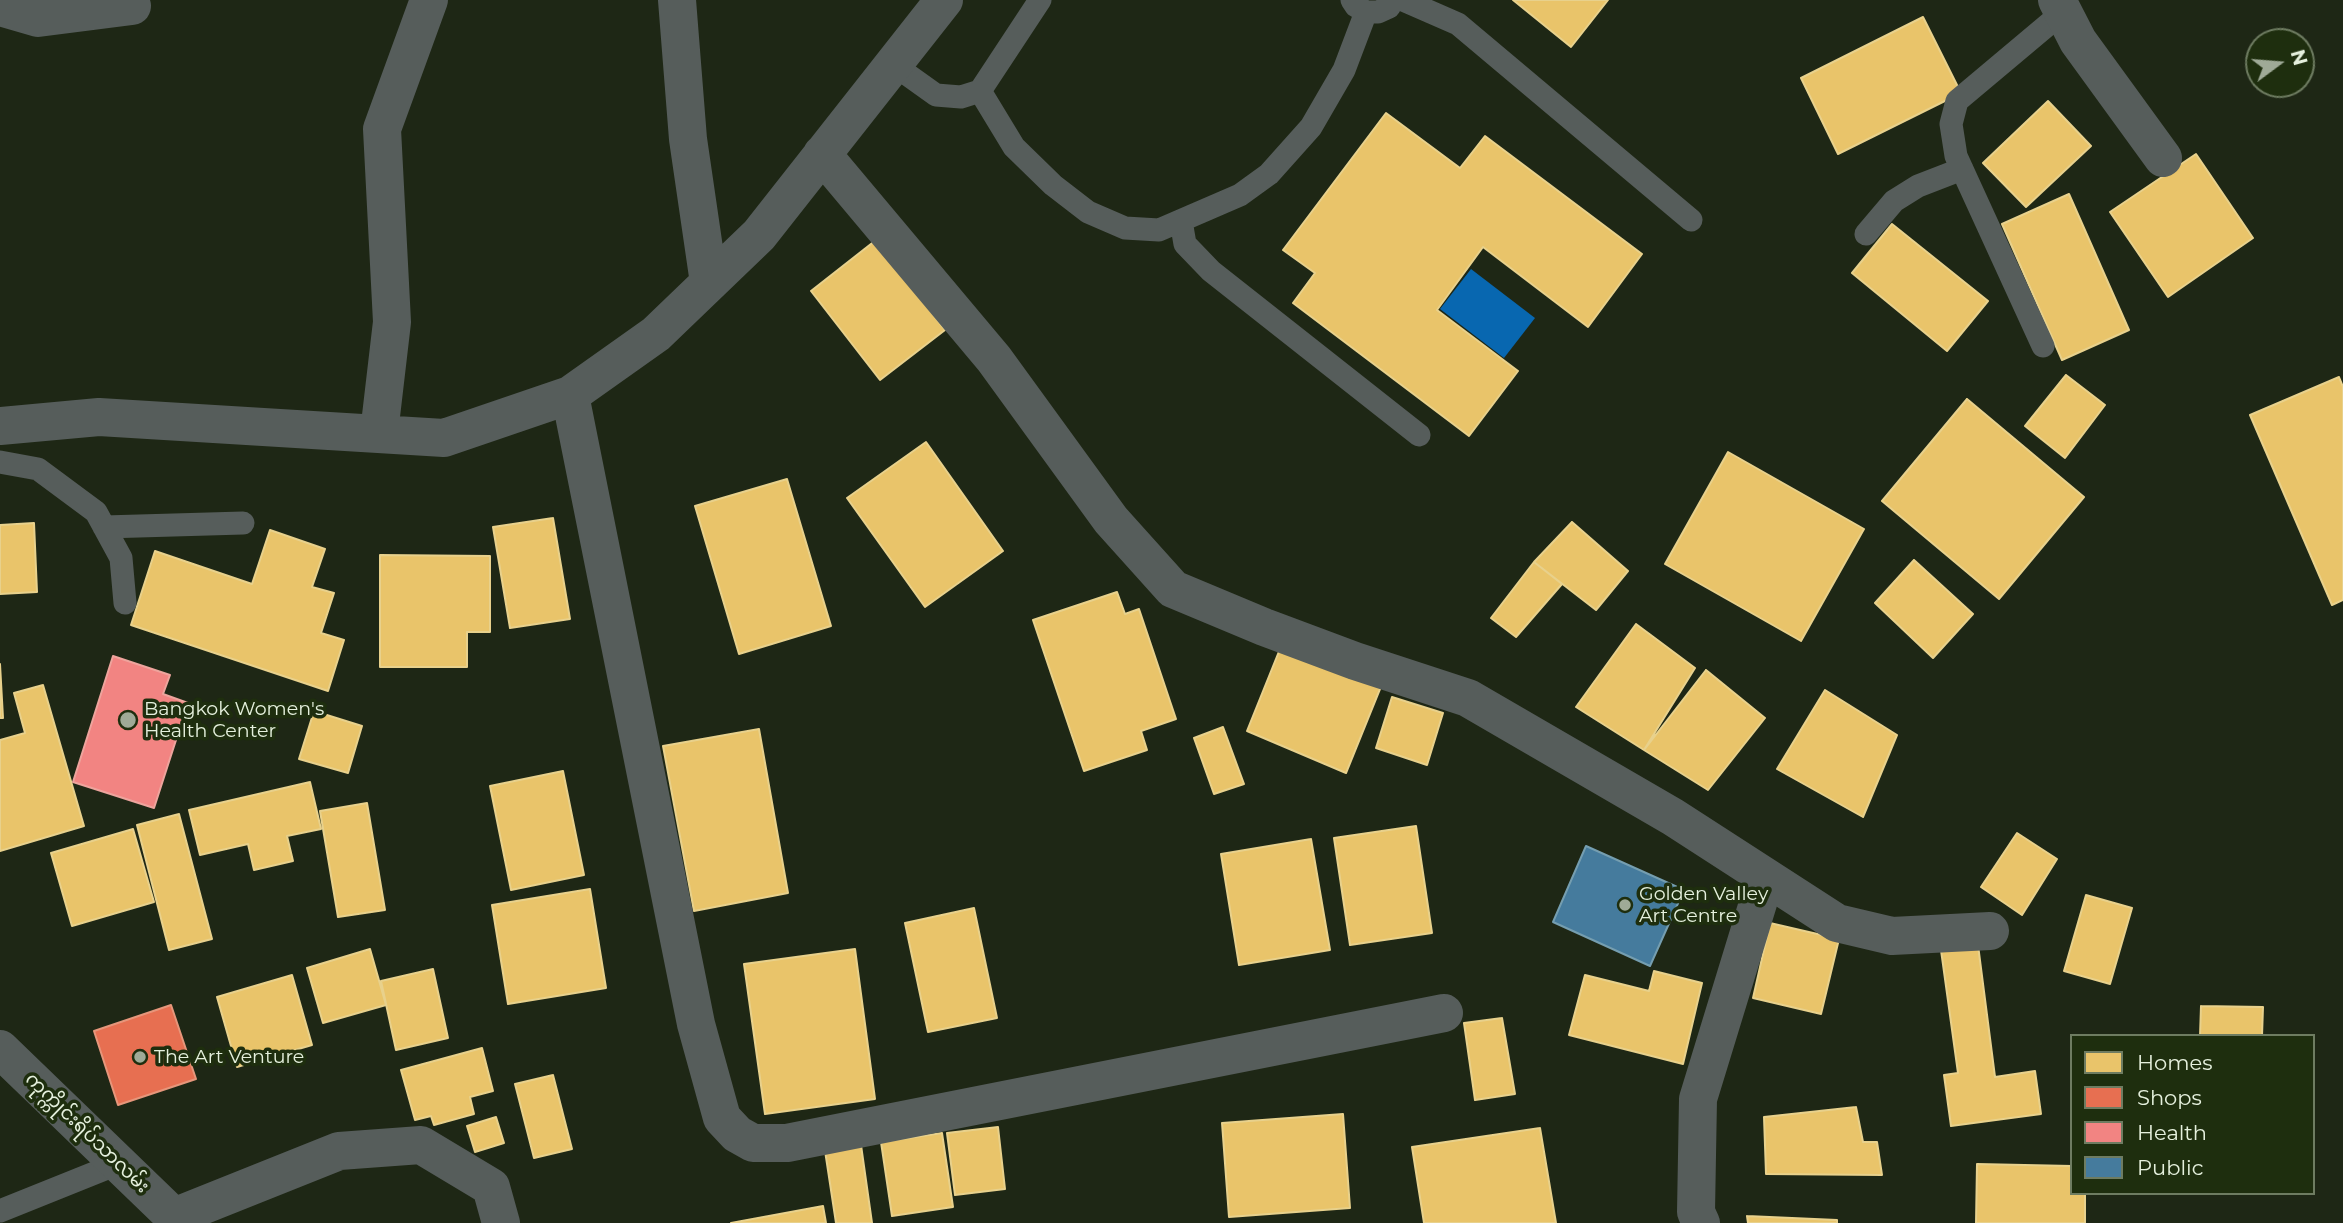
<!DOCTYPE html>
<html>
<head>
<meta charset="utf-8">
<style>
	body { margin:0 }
	#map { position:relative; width:2343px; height:1223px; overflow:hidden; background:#1e2715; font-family:Montserrat,sans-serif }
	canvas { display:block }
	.legend { position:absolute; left:2070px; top:1034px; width:245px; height:161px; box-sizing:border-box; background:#1e2e0e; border:2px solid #6e7c61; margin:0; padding:9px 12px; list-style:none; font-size:21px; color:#e5f0dd }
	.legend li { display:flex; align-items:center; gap:14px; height:35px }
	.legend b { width:35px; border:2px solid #6e7c61 }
	.north { position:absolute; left:2245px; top:28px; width:70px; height:70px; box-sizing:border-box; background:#1e2e0e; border:2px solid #6e7c61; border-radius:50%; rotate:74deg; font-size:19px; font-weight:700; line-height:28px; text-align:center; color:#e5f0dd }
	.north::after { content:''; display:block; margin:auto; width:24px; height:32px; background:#9faa97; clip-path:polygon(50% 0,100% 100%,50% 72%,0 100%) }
</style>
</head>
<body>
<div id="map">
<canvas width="2343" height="1223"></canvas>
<ul class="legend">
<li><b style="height:19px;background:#e9c46a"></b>Homes</li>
<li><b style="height:19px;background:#e76f51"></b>Shops</li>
<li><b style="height:19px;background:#f28482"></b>Health</li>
<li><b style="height:19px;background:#457b9d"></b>Public</li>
</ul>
<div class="north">N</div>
</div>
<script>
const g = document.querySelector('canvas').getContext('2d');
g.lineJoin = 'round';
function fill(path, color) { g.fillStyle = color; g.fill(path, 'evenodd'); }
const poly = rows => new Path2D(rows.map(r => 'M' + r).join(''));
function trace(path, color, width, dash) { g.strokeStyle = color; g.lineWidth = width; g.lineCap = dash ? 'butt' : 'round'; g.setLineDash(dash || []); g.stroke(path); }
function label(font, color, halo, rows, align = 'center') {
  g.font = font + ' Montserrat,"Noto Sans Myanmar",sans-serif'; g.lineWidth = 7; g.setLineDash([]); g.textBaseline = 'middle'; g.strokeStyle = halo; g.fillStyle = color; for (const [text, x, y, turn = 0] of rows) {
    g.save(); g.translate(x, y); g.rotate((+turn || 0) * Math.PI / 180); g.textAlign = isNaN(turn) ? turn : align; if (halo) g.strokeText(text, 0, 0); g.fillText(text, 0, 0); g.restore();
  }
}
const water = poly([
	[1471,269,1535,318,1504,358,1440,309]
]);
const homes = poly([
	[1513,0,1608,0,1571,47,1513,0],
	[1923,17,1961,93,1838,154,1801,78,1923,17],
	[2048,101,2091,146,2026,207,1983,163,2048,101],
	[1386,113,1460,168,1485,136,1642,254,1588,327,1483,247,1437,310,1518,371,1469,436,1293,303,1315,273,1283,250,1386,113],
	[2196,154,2253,238,2168,297,2110,212,2196,154],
	[2069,194,2129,330,2062,360,2002,224,2069,194],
	[1892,224,1988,301,1947,351,1852,273,1892,224],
	[876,240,945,330,880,380,811,291,876,240],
	[2066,375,2105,405,2065,458,2025,426,2066,375],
	[2339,377,2343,387,2343,600,2332,605,2250,415,2339,377],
	[1967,399,2084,497,1999,599,1882,501,1967,399],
	[926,442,1003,551,925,607,847,498,926,442],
	[1728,452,1864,529,1801,641,1665,564,1728,452],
	[787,479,831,626,739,654,695,506,787,479],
	[553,518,570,619,510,628,493,527,553,518],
	[1572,522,1628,571,1596,610,1534,562,1572,522],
	[34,523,37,592,0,594,0,525,34,523],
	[270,530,325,549,312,587,334,593,321,633,344,640,328,691,131,625,155,551,252,584,270,530],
	[380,555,490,556,490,632,467,632,467,667,380,667,380,555],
	[1914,560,1973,614,1933,658,1875,603,1914,560],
	[1534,562,1562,584,1516,637,1491,618,1534,562],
	[1117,592,1125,614,1139,609,1176,719,1141,731,1147,750,1084,771,1033,620,1117,592],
	[1636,624,1695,668,1644,750,1576,707,1636,624],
	[1282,644,1382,684,1346,773,1247,731,1282,644],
	[0,664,3,718,0,718,0,664],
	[1706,670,1765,718,1708,790,1644,750,1706,670],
	[43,685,84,826,0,851,0,740,25,733,14,693,43,685],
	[1825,690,1897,735,1863,817,1777,769,1825,690],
	[1392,697,1443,713,1427,765,1376,748,1392,697],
	[314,711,362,726,348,773,299,759,314,711],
	[1223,727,1244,784,1214,794,1194,738,1223,727],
	[759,729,788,893,694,911,663,746,759,729],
	[563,771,584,875,511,890,490,786,563,771],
	[310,782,321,829,287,836,293,861,254,870,248,844,200,855,189,810,310,782],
	[367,803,385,910,338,917,320,811,367,803],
	[179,814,212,939,169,950,137,825,179,814],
	[1416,826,1432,933,1350,945,1334,838,1416,826],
	[133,829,154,902,72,926,51,853,133,829],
	[2017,833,2057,859,2022,915,1981,887,2017,833],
	[1311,839,1330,950,1239,965,1221,854,1311,839],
	[590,889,606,988,508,1004,492,905,590,889],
	[2086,895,2132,908,2110,984,2064,971,2086,895],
	[974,908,997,1018,928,1032,905,923,974,908],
	[1770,923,1839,939,1821,1014,1753,998,1770,923],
	[1978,945,1995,1077,2035,1071,2041,1114,1951,1126,1944,1075,1958,1073,1941,950,1978,945],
	[370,949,386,1005,323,1023,307,968,370,949],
	[855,949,875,1099,765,1114,744,964,855,949],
	[433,969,448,1038,396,1050,381,981,433,969],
	[1654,971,1702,983,1683,1064,1569,1035,1585,975,1649,991,1654,971],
	[292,975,312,1045,237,1067,217,997,292,975],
	[2201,1006,2263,1007,2262,1036,2200,1036,2201,1006],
	[1502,1018,1515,1094,1475,1100,1464,1023,1502,1018],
	[482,1048,493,1091,470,1097,474,1114,434,1125,431,1116,415,1120,401,1070,482,1048],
	[553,1075,572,1149,534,1158,515,1084,553,1075],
	[1856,1107,1863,1142,1877,1142,1882,1175,1766,1174,1764,1117,1856,1107],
	[1343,1114,1350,1208,1229,1217,1222,1123,1343,1114],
	[496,1117,504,1143,475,1152,467,1126,496,1117],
	[998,1127,1005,1189,955,1195,947,1133,998,1127],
	[1540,1128,1556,1223,1424,1223,1412,1147,1540,1128],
	[942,1133,953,1207,892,1216,881,1142,942,1133],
	[860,1138,872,1223,836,1223,824,1144,860,1138],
	[1977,1164,2072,1166,2072,1193,2085,1193,2085,1223,1976,1223,1977,1164],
	[823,1206,826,1223,731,1223,823,1206],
	[1747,1216,1837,1220,1837,1223,1748,1223,1747,1216]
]);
const shops = poly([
	[171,1005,196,1079,118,1105,94,1031,171,1005]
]);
const health = poly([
	[113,656,170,675,163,694,188,703,154,808,73,782,113,656]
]);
const public = poly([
	[1586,846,1684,890,1650,966,1553,922,1586,846]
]);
const lane = poly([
	[1352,0,1356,6,1366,12,1378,12,1389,7,1393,0],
	[1403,0,1458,24,1691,220],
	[894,65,936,95,961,97,980,91,1040,0],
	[980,91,1014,147,1053,185,1088,212,1125,228,1159,230,1240,195,1269,174,1311,127,1344,70,1366,12],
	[1181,221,1185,244,1211,271,1419,435],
	[1866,234,1894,201,1918,186,1962,169],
	[2043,346,1956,156,1951,124,1957,101,2063,12],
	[0,462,38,469,96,512,121,558,125,603],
	[104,527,243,523],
	[0,1211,117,1164]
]);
const street = poly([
	[677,0,688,139,709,283],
	[2057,0,2078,41,2163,158],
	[0,7,38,18,132,6],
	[822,154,994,359,1111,520,1173,589,1264,627,1355,661,1468,698,1673,817,1837,923,1892,936,1990,931],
	[570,395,696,1024,722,1118,737,1134,753,1143,787,1143,1444,1013],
	[0,426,99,417,444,438,570,395,656,334,759,235,944,0],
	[379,433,392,322,382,129,429,0],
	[0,1049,174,1217,339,1151,421,1145,491,1187,501,1223],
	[1701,1223,1696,1212,1698,1099,1766,877]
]);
const markers = [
	[128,720,9,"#9faa97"],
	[1625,905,7,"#9faa97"],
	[140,1057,7,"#9faa97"]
];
const poiNames = [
	["Bangkok Women's",144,709],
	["Health Center",144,731],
	["Golden Valley",1639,894],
	["Art Centre",1639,916],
	["The Art Venture",154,1057]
];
const streetNames = [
	["ကုက္ကိုင်းရိပ်သာလမ်း",87,1133,44]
];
fill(water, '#0867b0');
fill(homes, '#e9c46a');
trace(homes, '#e8d18c', 2);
fill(shops, '#e76f51');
trace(shops, '#e6967b', 2);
fill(health, '#f28482');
trace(health, '#eea49d', 2);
fill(public, '#457b9d');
trace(public, '#759eb0', 2);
trace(lane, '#565d5b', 23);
trace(street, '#565d5b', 38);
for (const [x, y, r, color] of markers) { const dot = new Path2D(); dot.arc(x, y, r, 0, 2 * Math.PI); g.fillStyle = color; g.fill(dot); trace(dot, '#1e2e0e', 2.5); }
label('19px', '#e5f0dd', '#1e2e0e', poiNames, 'left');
label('19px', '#e5f0dd', '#1e2e0e', streetNames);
</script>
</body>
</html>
